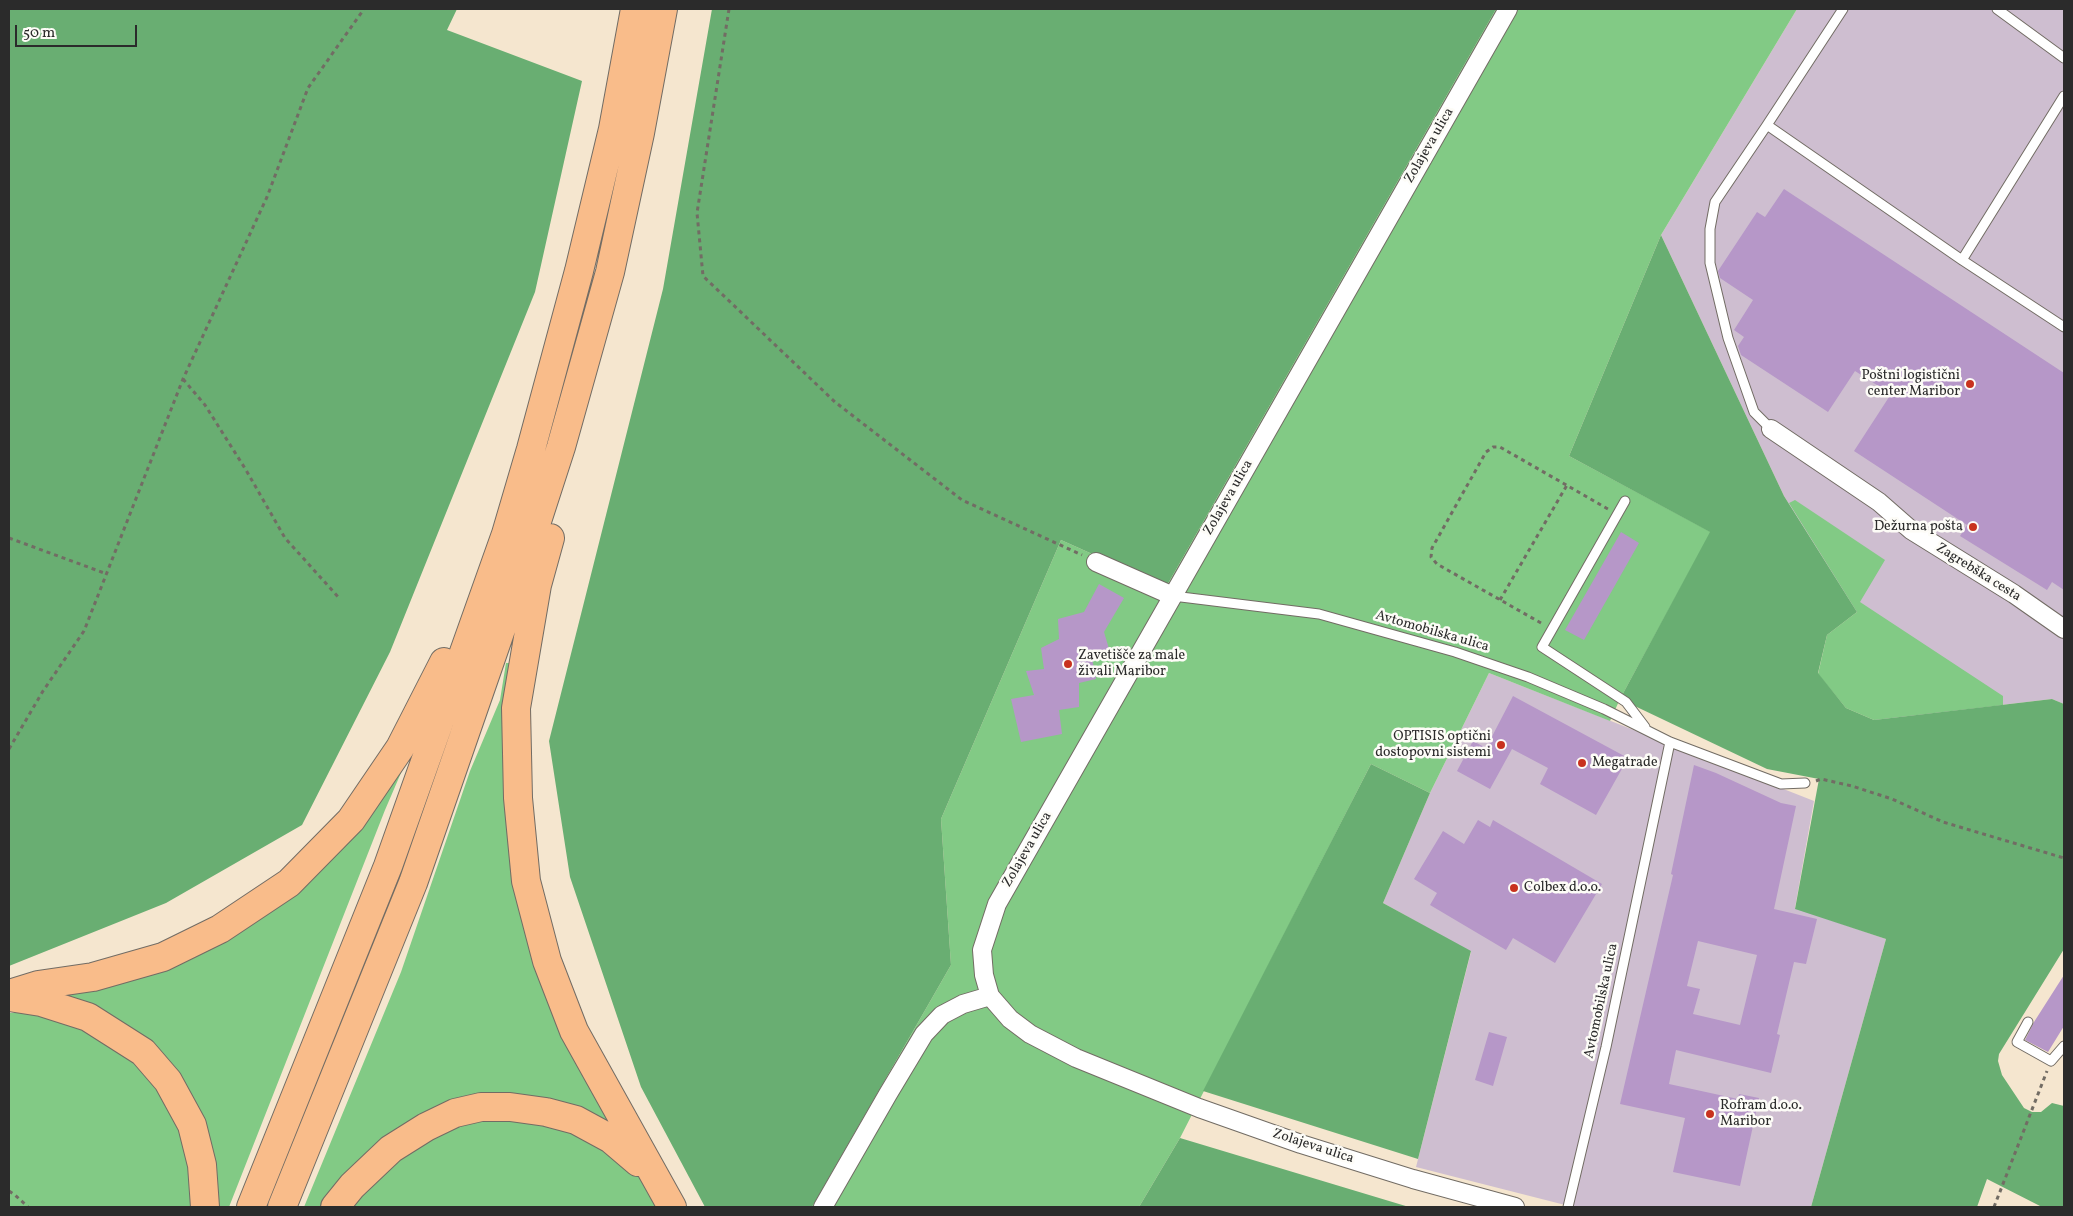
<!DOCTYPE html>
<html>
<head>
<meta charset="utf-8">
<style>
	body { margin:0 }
	#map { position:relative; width:2073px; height:1216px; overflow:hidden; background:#f5e6cf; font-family:Vollkorn,serif }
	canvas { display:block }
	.frame { position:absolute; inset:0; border:10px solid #2b2b2b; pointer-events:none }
	.scale { position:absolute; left:15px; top:25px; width:122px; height:22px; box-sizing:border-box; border:2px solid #2b2b2b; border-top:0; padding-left:6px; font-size:15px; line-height:18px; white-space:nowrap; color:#2b2b2b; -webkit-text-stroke:4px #fdfcf7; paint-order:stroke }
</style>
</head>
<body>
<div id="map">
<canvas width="2073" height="1216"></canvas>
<div class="frame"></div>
<div class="scale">50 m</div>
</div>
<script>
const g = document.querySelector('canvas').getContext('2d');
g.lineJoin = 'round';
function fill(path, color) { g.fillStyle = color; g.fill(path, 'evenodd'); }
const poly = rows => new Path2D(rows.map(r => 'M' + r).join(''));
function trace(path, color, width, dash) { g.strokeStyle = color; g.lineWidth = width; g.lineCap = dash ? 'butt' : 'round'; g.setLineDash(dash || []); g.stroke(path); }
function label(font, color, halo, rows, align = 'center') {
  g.font = font + ' Vollkorn,serif'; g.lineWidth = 5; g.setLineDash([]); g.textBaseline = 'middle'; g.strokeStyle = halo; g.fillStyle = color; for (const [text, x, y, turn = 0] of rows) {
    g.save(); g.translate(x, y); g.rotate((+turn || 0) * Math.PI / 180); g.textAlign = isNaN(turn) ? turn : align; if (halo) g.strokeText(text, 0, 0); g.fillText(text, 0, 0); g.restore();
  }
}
const industrial = poly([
	[1797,9,2064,9,2064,704,2052,699,1874,720,1857,612,1784,496,1661,235],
	[1489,673,1814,801,1795,908,1886,939,1811,1207,1573,1207,1416,1167,1471,952,1383,903,1430,793]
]);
const green = poly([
	[1496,9,1797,9,1661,235,1569,456,1711,532,1620,699,1610,721,1489,673,1430,793,1371,764,1180,1138,1139,1207,812,1207,951,965,941,819,1061,540,1166,587],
	[1795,500,1885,560,1860,602,2003,696,2003,705,1874,720,1846,708,1818,674,1827,635,1857,612,1789,503],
	[506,663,514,663,511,829,626,1144,468,1100,326,1207,304,1207,401,972,470,771,500,700],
	[416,738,385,810,229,1207,211,1207,170,1070,44,994,258,918],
	[9,1013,40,1013,119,1043,181,1118,189,1153,193,1207,9,1207],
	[481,1114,574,1125,625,1157,650,1187,659,1207,345,1207,389,1161,436,1132]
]);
const forest = poly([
	[9,9,457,9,447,30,582,81,535,292,390,652,302,825,166,903,9,966],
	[712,9,1496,9,1166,587,1061,540,941,819,951,965,812,1207,705,1207,641,1087,570,877,549,741,663,289],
	[1661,235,1784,496,1857,612,1827,635,1818,673,1846,708,1874,720,2052,699,2064,704,2064,949,1999,1054,1998,1061,2002,1075,2024,1108,2032,1112,2041,1112,2052,1103,2064,1106,2064,1207,2042,1207,1987,1179,1977,1207,1811,1207,1886,939,1795,909,1819,779,1767,769,1620,699,1710,532,1569,456],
	[1371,764,1430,793,1383,903,1471,951,1418,1159,1203,1091],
	[1180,1138,1409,1207,1139,1207]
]);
const building = poly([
	[1784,189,2064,373,2064,590,2052,582,2047,590,1960,536,1967,525,1854,451,1891,394,1855,371,1828,412,1741,355,1738,346,1744,337,1734,330,1753,300,1720,278,1718,271,1757,212,1765,217],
	[1621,532,1639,543,1584,640,1565,630],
	[1099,584,1124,598,1104,632,1110,652,1092,658,1096,679,1079,683,1079,707,1059,710,1062,734,1021,742,1011,699,1034,695,1026,671,1044,669,1041,648,1059,639,1058,619,1084,612],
	[1513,696,1628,758,1596,815,1540,784,1548,768,1512,749,1490,789,1457,771,1473,741,1486,748],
	[1694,765,1716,773,1781,803,1796,806,1774,909,1817,919,1806,964,1794,962,1777,1034,1780,1035,1771,1073,1676,1050,1669,1084,1738,1099,1739,1094,1759,1098,1740,1186,1673,1172,1685,1118,1620,1104,1673,875,1671,874],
	[1698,941,1757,955,1740,1025,1693,1014,1700,989,1687,986],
	[1478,820,1490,827,1493,820,1602,884,1555,963,1513,938,1506,950,1430,905,1437,893,1414,879,1443,831,1464,844],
	[2064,975,2064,1026,2048,1052,2025,1040,2034,1022],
	[1489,1032,1507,1037,1493,1086,1475,1080]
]);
const path = poly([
	[729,9,697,213,703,276,835,402,962,500,1082,555],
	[183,379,205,405,246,470,285,538,340,599],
	[9,538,107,574],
	[1500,600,1567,485],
	[1541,623,1437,564,1431,557,1432,548,1486,452,1493,447,1500,447,1608,509],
	[9,749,43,691,84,631,183,379,267,197,308,88,364,9],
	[1816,781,1821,779,1852,786,1892,799,1943,822,2064,858],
	[9,1191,15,1195,28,1207],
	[1994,1207,2047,1071]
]);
const lane = poly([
	[1843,9,1767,125,1962,260,2064,327],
	[1997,9,2064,58],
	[1767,125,1715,202,1710,229,1710,263,1728,338,1754,412,1771,429],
	[1962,260,2064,96],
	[1625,501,1542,647,1626,702,1645,727],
	[1173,596,1319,614,1455,652,1528,677,1604,709,1670,742,1781,784,1805,783],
	[2028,1022,2017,1042,2051,1061,2064,1046],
	[1568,1207,1606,1047,1670,742]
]);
const street = poly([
	[1508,9,997,904,982,950,984,975,990,996,1010,1019,1030,1034,1076,1058,1199,1108,1301,1144,1413,1179,1515,1207],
	[1771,429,1879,502,1911,530,2014,594,2064,629],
	[1096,562,1173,596],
	[823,1207,888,1094,924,1034,942,1015,963,1004,990,996]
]);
const highway = poly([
	[550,538,537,585,516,708,518,798,526,881,547,961,574,1031,672,1207],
	[9,994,38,985,93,977,163,957,220,929,289,883,351,820,400,748,444,662],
	[9,997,41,1002,88,1017,143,1052,168,1081,192,1125,202,1165,205,1207],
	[251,1207,388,866,506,534,531,449,579,271,613,129,635,9],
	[282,1207,413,883,516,586,561,447,610,272,640,133,663,9],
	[335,1207,352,1186,391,1149,426,1127,455,1113,481,1107,510,1107,546,1112,576,1120,611,1139,638,1162]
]);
const markers = [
	[1970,384,5,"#c8321e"],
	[1973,527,5,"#c8321e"],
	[1068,664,5,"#c8321e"],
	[1501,745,5,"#c8321e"],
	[1582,763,5,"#c8321e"],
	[1514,888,5,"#c8321e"],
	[1710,1114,5,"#c8321e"]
];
const streetNames = [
	["Zolajeva ulica",1430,146,-60],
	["Zolajeva ulica",1229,498,-60],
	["Zagrebška cesta",1978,573,32],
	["Avtomobilska ulica",1432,632,16],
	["Zolajeva ulica",1028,850,-60],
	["Avtomobilska ulica",1602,1001,-78],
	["Zolajeva ulica",1313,1147,18]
];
const poiNames = [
	["Poštni logistični",1960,376,"right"],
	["center Maribor",1960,392,"right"],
	["Dežurna pošta",1963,527,"right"],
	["Zavetišče za male",1078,656],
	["živali Maribor",1078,672],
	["OPTISIS optični",1491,737,"right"],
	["dostopovni sistemi",1491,753,"right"],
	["Megatrade",1592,763],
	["Colbex d.o.o.",1524,888],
	["Rofram d.o.o.",1720,1106],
	["Maribor",1720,1122]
];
fill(industrial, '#cebed0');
fill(green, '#82ca85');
fill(forest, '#69ae72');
fill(building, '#b697c8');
trace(lane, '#726c64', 11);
trace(street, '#726c64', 20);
trace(highway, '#726c64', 30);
trace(path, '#726c64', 3, [4, 4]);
trace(lane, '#fff', 9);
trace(street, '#fff', 18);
trace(highway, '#f9bc8a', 28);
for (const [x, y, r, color] of markers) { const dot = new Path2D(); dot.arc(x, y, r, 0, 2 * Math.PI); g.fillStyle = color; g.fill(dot); trace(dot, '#fdfcf7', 2); }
label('14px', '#2b2b2b', '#fdfcf7', streetNames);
label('14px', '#2b2b2b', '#fdfcf7', poiNames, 'left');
</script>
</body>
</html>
